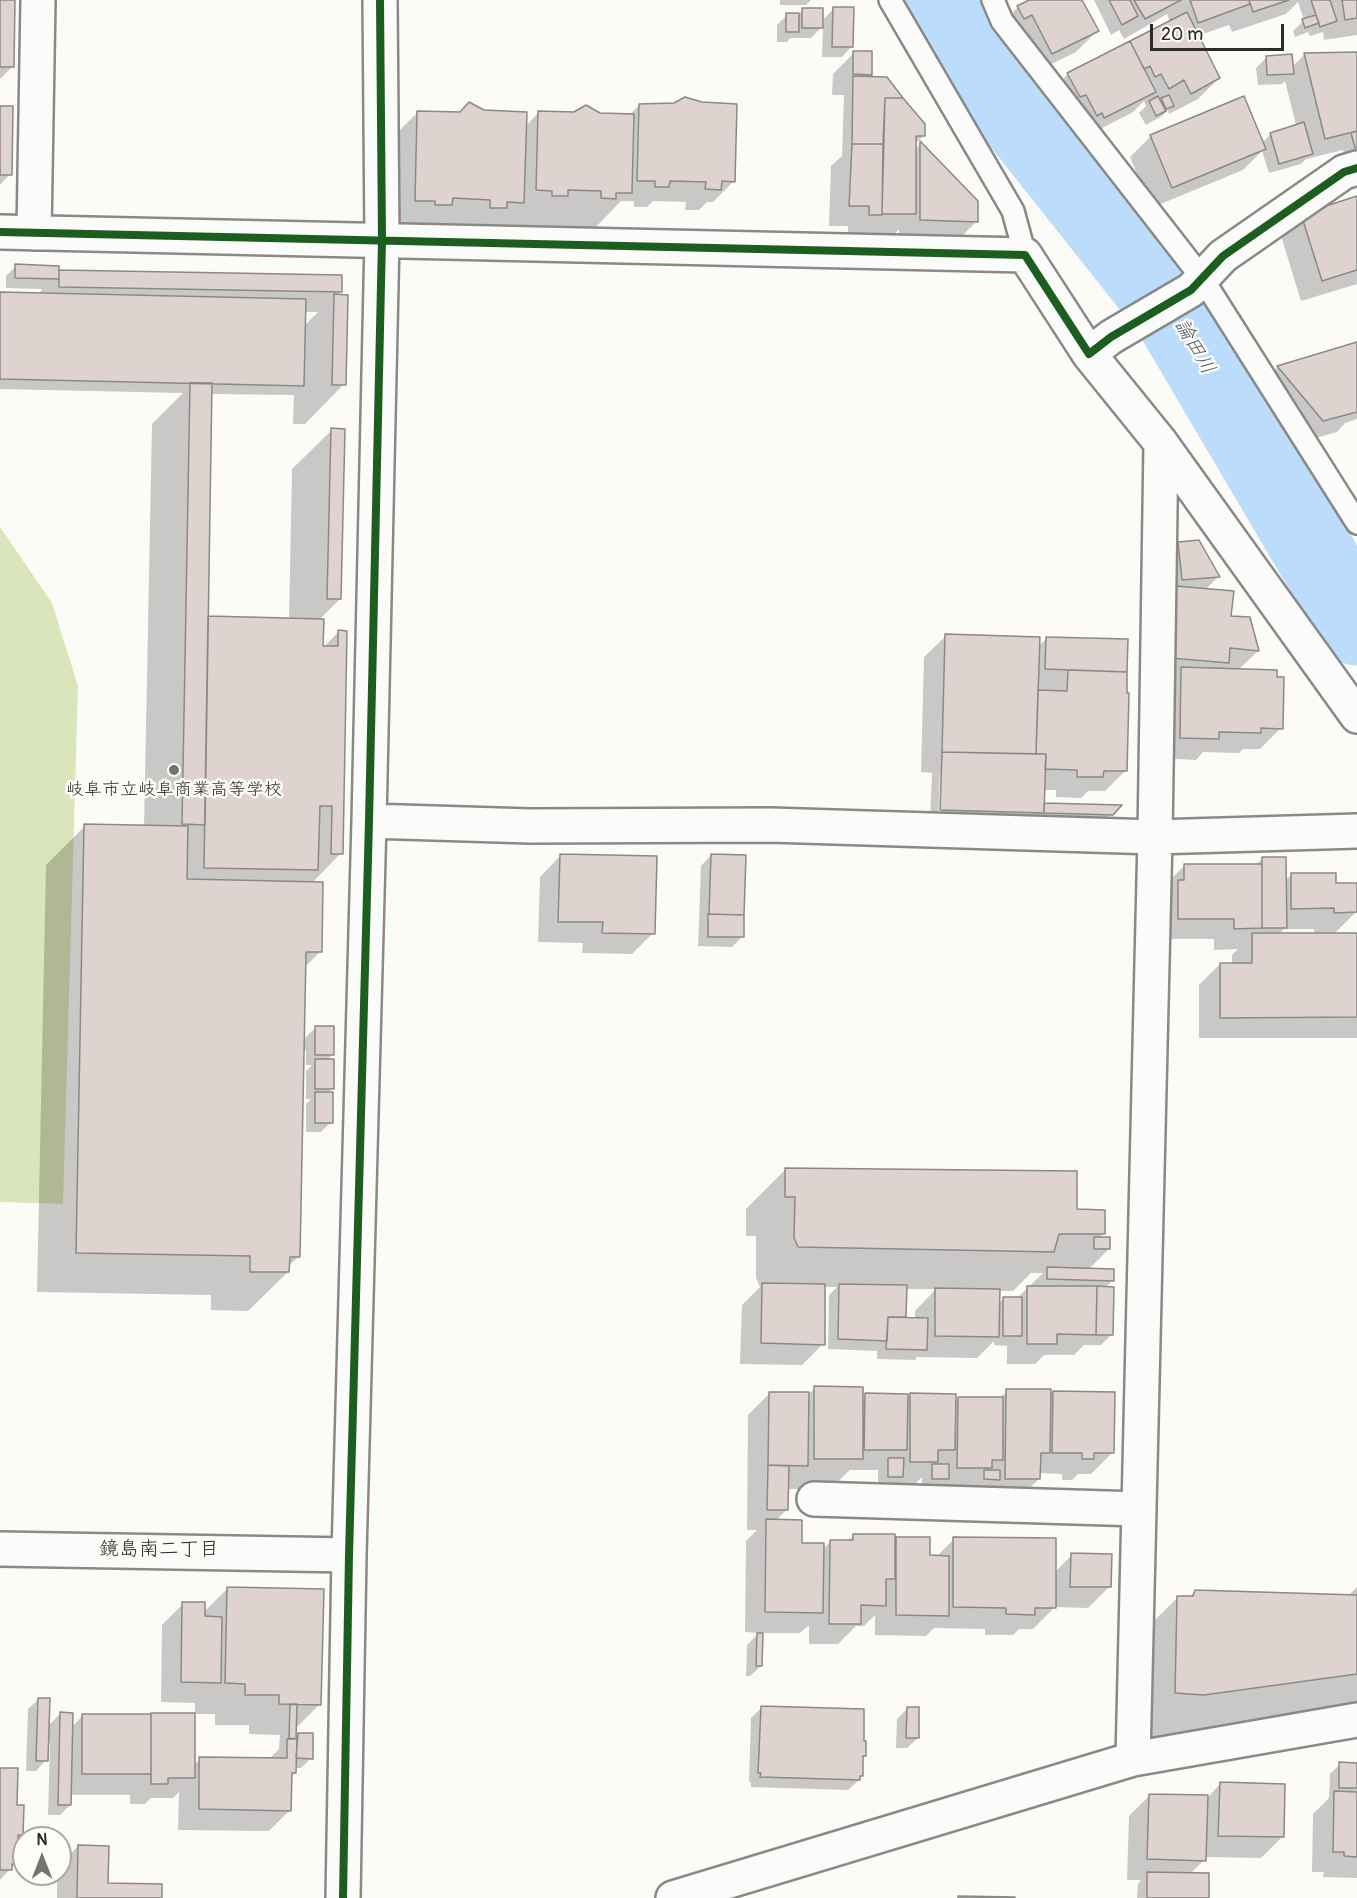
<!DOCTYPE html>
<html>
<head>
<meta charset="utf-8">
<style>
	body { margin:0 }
	#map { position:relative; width:1357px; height:1898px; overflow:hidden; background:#fcfbf8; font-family:Pangolin,sans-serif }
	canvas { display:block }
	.north { position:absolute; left:12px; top:1826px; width:60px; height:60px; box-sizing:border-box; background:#fdfcf7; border:2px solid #a9a8a5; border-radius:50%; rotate:0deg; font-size:16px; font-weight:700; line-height:24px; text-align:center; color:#2b2b2b }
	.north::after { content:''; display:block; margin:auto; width:21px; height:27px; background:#747473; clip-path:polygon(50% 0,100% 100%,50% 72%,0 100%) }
	.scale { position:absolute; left:1150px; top:24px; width:134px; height:27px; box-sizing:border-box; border:3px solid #2b2b2b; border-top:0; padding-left:8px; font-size:18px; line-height:21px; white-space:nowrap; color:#2b2b2b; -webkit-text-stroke:4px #fdfcf7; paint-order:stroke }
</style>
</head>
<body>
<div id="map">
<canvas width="1357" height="1898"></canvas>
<div class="north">N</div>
<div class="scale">20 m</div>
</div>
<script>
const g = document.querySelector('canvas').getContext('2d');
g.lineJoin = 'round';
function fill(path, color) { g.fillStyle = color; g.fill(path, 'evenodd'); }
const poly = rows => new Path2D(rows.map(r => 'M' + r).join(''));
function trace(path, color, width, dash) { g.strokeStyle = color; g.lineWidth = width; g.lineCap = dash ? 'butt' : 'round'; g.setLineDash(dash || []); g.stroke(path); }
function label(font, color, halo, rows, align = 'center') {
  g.font = font + ' Pangolin,"Klee One",sans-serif'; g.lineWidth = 5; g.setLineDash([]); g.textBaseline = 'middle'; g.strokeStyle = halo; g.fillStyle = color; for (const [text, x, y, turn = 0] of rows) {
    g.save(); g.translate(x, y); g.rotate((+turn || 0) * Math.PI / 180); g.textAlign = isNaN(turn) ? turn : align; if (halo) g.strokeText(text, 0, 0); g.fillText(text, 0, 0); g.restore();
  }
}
const green = poly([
	[0,527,52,603,78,686,63,1204,0,1202]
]);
const shadow = poly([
	[0,0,14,0,13,66,0,79],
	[780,0,811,0,806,5,780,5],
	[1032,0,1081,0,1097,31,1076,52,1031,74,1011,35,1002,39,997,28,1018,7],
	[1094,0,1357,0,1357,35,1324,40,1323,32,1310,36,1308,32,1295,37,1293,31,1304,20,1298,2,1286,14,1232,32,1229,25,1197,36,1219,78,1198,99,1169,114,1168,110,1162,116,1146,125,1139,113,1146,106,1144,101,1133,112,1083,138,1081,133,1075,136,1065,115,1058,117,1047,95,1068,74,1170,22,1167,14,1124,39,1119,30,1111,35],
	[833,9,852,46,842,57,822,57,823,26,811,38,790,38,787,42,777,42,777,25,787,15,798,15,803,10,822,21],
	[854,53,870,75,867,78,923,136,915,144,915,149,920,144,977,202,977,221,956,242,899,241,899,229,894,235,848,236,848,226,829,226,831,166,842,156,844,95,832,95,833,74],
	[1357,53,1357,154,1345,158,1343,150,1306,159,1301,164,1269,173,1262,151,1243,170,1151,208,1130,157,1151,136,1262,143,1271,134,1296,125,1285,81,1282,84,1258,85,1256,68,1267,57,1292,67,1305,54],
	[640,105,734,181,713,202,707,202,699,210,685,210,686,202,653,201,647,207,634,207,634,201,621,201,591,232,385,231,387,143,418,112,484,112,525,127,539,112,629,115],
	[0,108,10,174,0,185],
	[1357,198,1357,284,1301,301,1281,236,1302,215],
	[16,266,57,272,341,291,336,296,344,384,305,424,293,424,294,395,211,394,206,618,289,620,292,469,332,430,340,599,319,620,322,649,339,631,341,853,311,884,320,952,304,968,303,1040,316,1027,333,1054,326,1061,332,1089,327,1094,331,1122,321,1132,306,1132,306,1104,311,1099,306,1099,306,1071,312,1065,306,1065,306,1050,303,1050,299,1256,288,1267,288,1272,248,1311,211,1310,211,1295,37,1292,46,865,85,826,144,827,152,424,183,393,0,389,0,294,38,295,42,289,6,288,6,276],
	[304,312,318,312,303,327],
	[1357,344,1357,419,1345,423,1337,432,1302,442,1257,388,1278,367],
	[1179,543,1218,577,1205,590,1230,617,1249,619,1258,651,1238,670,1275,678,1281,728,1260,749,1243,749,1239,753,1203,752,1196,760,1159,758,1158,565],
	[946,636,1038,647,1047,638,1127,640,1125,695,1126,770,1105,791,1088,791,1081,798,1056,797,1056,790,1043,790,1043,804,1119,806,1101,825,930,820,932,773,921,772,924,657],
	[940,773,943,773,941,818,938,818],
	[561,855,653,933,632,954,582,953,583,943,538,942,540,877],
	[711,855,744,856,742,937,732,947,698,946,701,866],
	[1263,858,1285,881,1291,875,1334,885,1357,911,1334,934,1357,934,1357,1038,1199,1038,1199,985,1220,964,1232,964,1232,955,1238,949,1214,950,1214,939,1158,939,1163,887,1184,866,1255,866],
	[1284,929,1314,929,1314,934,1279,934],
	[785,1170,1075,1211,1103,1234,1098,1239,1109,1249,1088,1270,1113,1280,1105,1288,1112,1334,1101,1345,1084,1345,1074,1355,1044,1355,1035,1364,1007,1364,1007,1346,994,1345,994,1341,977,1358,917,1357,915,1360,877,1359,877,1351,828,1349,829,1295,837,1287,824,1287,823,1344,802,1365,740,1364,742,1305,760,1287,756,1278,756,1236,746,1236,746,1209],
	[1031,1273,1043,1273,1017,1298,1004,1298,998,1304,998,1291,1013,1291],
	[906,1289,936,1289,915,1311,915,1319,904,1319],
	[815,1388,862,1399,866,1395,906,1399,911,1395,954,1403,959,1398,999,1399,1007,1391,1049,1396,1053,1392,1112,1453,1091,1474,1078,1474,1072,1480,1062,1480,1062,1474,1039,1473,1039,1479,1017,1500,974,1489,974,1484,969,1489,922,1489,922,1477,916,1483,896,1483,892,1487,878,1487,878,1470,850,1470,830,1489,787,1489,787,1509,776,1521,800,1545,822,1550,830,1542,847,1542,854,1535,893,1542,897,1539,928,1557,936,1557,954,1539,1055,1572,1072,1555,1109,1587,1088,1608,1055,1607,1033,1629,1019,1629,1013,1635,985,1635,985,1629,934,1628,926,1636,875,1635,875,1615,864,1626,856,1626,838,1644,809,1644,809,1625,800,1633,761,1633,761,1666,750,1676,746,1676,747,1645,759,1633,745,1632,746,1541,757,1530,747,1530,748,1415,769,1394,809,1394],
	[1357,1587,1357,1720,1151,1747,1126,1649,1178,1597,1190,1597,1195,1591,1348,1596],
	[228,1588,320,1704,295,1729,295,1735,312,1735,311,1758,301,1768,295,1768,295,1773,291,1777,290,1810,269,1831,178,1830,179,1792,173,1798,151,1798,145,1804,130,1804,130,1795,70,1795,70,1805,60,1815,48,1815,50,1743,47,1743,46,1760,36,1771,26,1771,28,1709,39,1699,47,1727,60,1714,72,1727,83,1715,194,1765,200,1759,269,1759,279,1749,280,1735,249,1734,249,1725,215,1725,215,1714,195,1714,195,1703,161,1702,162,1625,183,1604,203,1613],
	[761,1708,862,1742,864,1755,862,1757,861,1776,859,1780,848,1790,751,1787,751,1782,749,1782,751,1718],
	[907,1709,918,1738,907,1748,896,1748,897,1719],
	[1340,1764,1357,1764,1357,1878,1323,1877,1324,1872,1312,1872,1313,1814,1329,1798,1330,1774],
	[0,1769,16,1806,22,1835,16,1840,16,1863,0,1880],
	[1220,1784,1282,1837,1261,1858,1204,1857,1204,1860,1190,1874,1207,1898,1137,1898,1138,1884,1141,1880,1127,1880,1129,1816,1150,1795,1208,1797],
	[78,1846,106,1884,161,1898,57,1898,57,1874,60,1874,60,1865]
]);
const river = poly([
	[942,0,967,52,1171,309,1357,625]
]);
const building = poly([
	[0,0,15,0,14,67,0,67,0,0],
	[1029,0,1082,0,1099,31,1052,54,1032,15,1024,19,1017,6,1029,0],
	[1109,0,1130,0,1138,16,1122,25,1109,0],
	[1134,0,1181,0,1145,19,1134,0],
	[1190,0,1249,0,1250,4,1198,23,1190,0],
	[1249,0,1289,0,1253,12,1249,0],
	[1311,0,1330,0,1337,21,1320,27,1311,0],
	[1342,0,1357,0,1357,18,1345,20,1342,0],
	[833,7,854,7,853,47,832,47,833,7],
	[802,8,823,8,823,28,802,28,802,8],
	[1187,12,1220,78,1191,94,1184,80,1169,89,1161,74,1155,77,1150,66,1144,69,1130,41,1187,12],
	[786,13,799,13,799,32,786,32,786,13],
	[1316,15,1319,23,1305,28,1302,19,1316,15],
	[1130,41,1156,92,1104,118,1102,113,1097,116,1086,95,1080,97,1067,73,1130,41],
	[853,51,872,51,872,75,853,74,853,51],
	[1357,52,1357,131,1325,139,1304,53,1357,52],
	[1292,54,1294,74,1267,75,1266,56,1292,54],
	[853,76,887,77,903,98,885,98,883,144,852,144,853,76],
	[1169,95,1174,106,1166,109,1161,98,1169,95],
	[1158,96,1166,111,1156,116,1149,101,1158,96],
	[1244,96,1266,149,1172,188,1150,135,1244,96],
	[685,97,702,102,737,104,735,182,722,181,721,190,705,189,706,182,670,181,669,187,655,187,655,181,637,181,639,104,674,103,685,97],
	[885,98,903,98,925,124,925,136,916,136,916,214,882,214,885,98],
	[469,102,484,110,527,112,524,203,507,202,507,208,490,208,490,200,453,198,452,205,435,205,435,201,415,201,417,111,460,112,469,102],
	[586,105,600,113,634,114,632,193,616,193,616,199,601,198,601,191,568,190,568,196,552,196,552,191,536,190,538,111,574,112,586,105],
	[0,106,13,106,12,175,0,175,0,106],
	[1304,122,1313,154,1279,164,1270,133,1304,122],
	[1357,131,1357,148,1355,148,1351,133,1357,131],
	[920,141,978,201,978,222,920,220,920,141],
	[852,144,883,144,882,215,869,215,869,206,849,206,852,144],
	[1357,196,1357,270,1322,281,1301,214,1357,196],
	[15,264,59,266,59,279,15,278,15,264],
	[59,270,342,275,342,292,59,287,59,270],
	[0,292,306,299,304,386,0,379,0,292],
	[334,294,348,295,346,385,332,385,334,294],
	[1357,342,1357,412,1323,421,1277,366,1357,342],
	[190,383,212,383,205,825,182,824,190,383],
	[331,428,345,429,341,599,327,599,331,428],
	[1199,540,1220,577,1182,580,1178,542,1199,540],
	[1176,586,1234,591,1231,616,1250,617,1259,651,1230,648,1229,663,1170,658,1176,586],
	[208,616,324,619,323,646,338,646,338,630,347,631,343,854,331,854,332,806,320,806,318,870,204,868,208,616],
	[945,634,1040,637,1036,754,942,752,945,634],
	[1046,637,1128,639,1127,672,1045,669,1046,637],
	[1181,667,1277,670,1277,677,1284,677,1283,729,1261,728,1261,733,1219,732,1219,739,1180,738,1181,667],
	[1068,670,1127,672,1127,693,1129,693,1127,771,1104,771,1103,777,1077,777,1077,770,1045,769,1046,754,1036,754,1038,690,1067,691,1068,670],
	[942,752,1046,754,1044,813,940,810,942,752],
	[1044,803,1122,805,1113,815,1044,813,1044,803],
	[84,824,188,826,187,879,323,882,322,952,306,952,300,1257,290,1257,289,1272,250,1272,250,1256,76,1253,84,824],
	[560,854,657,856,655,934,602,933,603,922,558,922,560,854],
	[711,854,746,855,744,915,709,914,711,854],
	[1262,857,1286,857,1287,928,1262,928,1262,857],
	[1184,864,1262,864,1262,928,1234,929,1234,919,1178,919,1178,880,1184,880,1184,864],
	[1291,873,1336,873,1336,883,1357,883,1357,912,1334,913,1334,908,1291,909,1291,873],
	[708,914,744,915,744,937,708,937,708,914],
	[1252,933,1357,933,1357,1017,1220,1018,1220,963,1252,963,1252,933],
	[315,1026,334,1026,334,1055,315,1055,315,1026],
	[315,1059,334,1059,334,1089,315,1089,315,1059],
	[315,1092,333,1092,333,1123,315,1123,315,1092],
	[785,1168,1077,1171,1077,1209,1105,1210,1105,1234,1059,1234,1054,1252,798,1247,794,1238,795,1197,785,1197,785,1168],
	[1094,1237,1110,1237,1110,1249,1094,1249,1094,1237],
	[1047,1267,1114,1269,1114,1281,1047,1279,1047,1267],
	[762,1283,825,1284,825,1345,761,1343,762,1283],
	[839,1284,907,1285,906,1317,888,1317,887,1341,838,1339,839,1284],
	[1027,1286,1097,1286,1096,1335,1057,1334,1057,1344,1027,1344,1027,1286],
	[1097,1286,1114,1287,1113,1335,1096,1335,1097,1286],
	[935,1288,1000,1289,999,1337,935,1336,935,1288],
	[1003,1297,1022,1297,1022,1336,1003,1336,1003,1297],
	[888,1317,928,1318,927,1350,886,1349,888,1317],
	[814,1386,863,1387,863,1459,814,1459,814,1386],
	[1006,1389,1051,1389,1050,1453,1041,1453,1040,1479,1005,1479,1006,1389],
	[1053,1391,1115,1392,1114,1453,1094,1453,1094,1459,1082,1459,1082,1453,1052,1453,1053,1391],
	[769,1392,809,1392,808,1466,768,1465,769,1392],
	[865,1393,908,1394,907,1450,864,1450,865,1393],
	[910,1393,956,1394,955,1450,938,1450,938,1462,910,1462,910,1393],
	[958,1397,1003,1397,1003,1460,992,1460,992,1468,957,1468,958,1397],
	[888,1458,904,1458,903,1477,888,1477,888,1458],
	[932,1464,949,1464,949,1479,932,1479,932,1464],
	[768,1465,789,1466,788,1510,767,1510,768,1465],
	[984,1470,1000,1470,1000,1480,984,1479,984,1470],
	[766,1519,802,1520,802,1543,824,1543,823,1613,765,1612,766,1519],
	[853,1534,895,1534,895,1579,886,1579,886,1606,861,1605,861,1624,829,1624,830,1540,853,1540,853,1534],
	[896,1537,930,1537,930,1555,949,1556,949,1616,896,1615,896,1537],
	[953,1537,1056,1538,1056,1608,1035,1608,1035,1615,1006,1614,1006,1608,953,1607,953,1537],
	[1071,1553,1112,1554,1111,1587,1070,1587,1071,1553],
	[227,1587,324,1589,321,1705,279,1704,279,1695,245,1695,245,1684,225,1683,227,1587],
	[1195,1590,1357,1595,1357,1674,1204,1695,1175,1693,1177,1596,1193,1596,1195,1590],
	[182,1602,205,1602,205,1616,222,1617,221,1683,181,1682,182,1602],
	[757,1633,763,1633,762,1666,756,1666,757,1633],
	[38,1698,50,1698,48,1761,36,1761,38,1698],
	[290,1704,297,1704,296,1739,289,1738,290,1704],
	[761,1706,864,1709,864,1741,866,1741,866,1756,863,1756,863,1776,860,1776,860,1780,760,1777,761,1773,758,1773,761,1706],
	[907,1707,919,1707,919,1738,906,1738,907,1707],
	[60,1712,73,1713,71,1805,58,1805,60,1712],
	[151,1713,195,1713,195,1778,168,1778,168,1784,151,1784,151,1713],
	[82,1714,151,1714,151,1774,82,1774,82,1714],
	[298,1733,313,1733,313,1759,296,1758,298,1733],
	[287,1739,297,1739,296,1773,292,1773,291,1811,199,1809,199,1757,287,1758,287,1739],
	[1339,1762,1357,1763,1357,1788,1339,1788,1339,1762],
	[0,1768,18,1768,17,1805,24,1805,23,1835,18,1835,18,1864,12,1864,12,1870,0,1870,0,1768],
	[1220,1782,1285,1784,1284,1837,1218,1836,1220,1782],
	[1334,1791,1357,1792,1357,1857,1344,1856,1344,1852,1333,1852,1334,1791],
	[1149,1794,1208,1795,1206,1861,1147,1859,1149,1794],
	[78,1845,109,1846,108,1883,162,1884,162,1898,77,1898,78,1845],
	[1147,1872,1209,1873,1209,1898,1147,1898,1147,1872],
	[958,1896,1015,1897,1015,1898,958,1898,958,1896]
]);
const service = poly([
	[890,0,1013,211,1025,255],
	[993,0,1002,21,1202,278,1357,523]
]);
const minor = poly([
	[0,232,1025,255,1089,354,1111,337,1191,290,1223,256,1344,172,1357,168],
	[34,233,38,0],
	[1089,354,1161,443,1155,837,1133,1759],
	[1161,443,1357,716],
	[369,821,530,826,770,825,1155,837,1357,831],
	[814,1499,1139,1509],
	[0,1549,349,1555],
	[343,1898,349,1555,369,821,382,240,380,0],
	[673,1898,1133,1759,1357,1720]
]);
const cycleway = poly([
	[0,232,1025,255,1089,354,1111,337,1191,290,1223,256,1344,172,1357,168],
	[343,1898,349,1555,369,821,382,240,380,0]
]);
const markers = [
	[174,770,6,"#747473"]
];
const poiNames = [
	["岐阜市立岐阜商業高等学校",174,790]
];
const waterNames = [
	["論田川",1194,347,60]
];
const neighbourhoodNames = [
	["鏡島南二丁目",159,1550]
];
fill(green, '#dbe5bb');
fill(shadow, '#0003');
trace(river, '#bbddfb', 81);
fill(building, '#dfd3d0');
trace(building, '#898987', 1.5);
trace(service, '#898987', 26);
trace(minor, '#898987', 38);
trace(service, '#fbfbf9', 21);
trace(minor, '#fbfbf9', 33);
trace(cycleway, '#1b5e20', 8);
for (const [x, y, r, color] of markers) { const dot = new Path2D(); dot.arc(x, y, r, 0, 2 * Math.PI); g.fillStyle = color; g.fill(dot); trace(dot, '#fdfcf7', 2); }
label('18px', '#2b2b2b', '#fdfcf7', poiNames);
label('italic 20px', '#4e5d6a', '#fdfcf7', waterNames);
label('20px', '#2b2b2b', '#fdfcf7', neighbourhoodNames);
</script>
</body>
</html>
